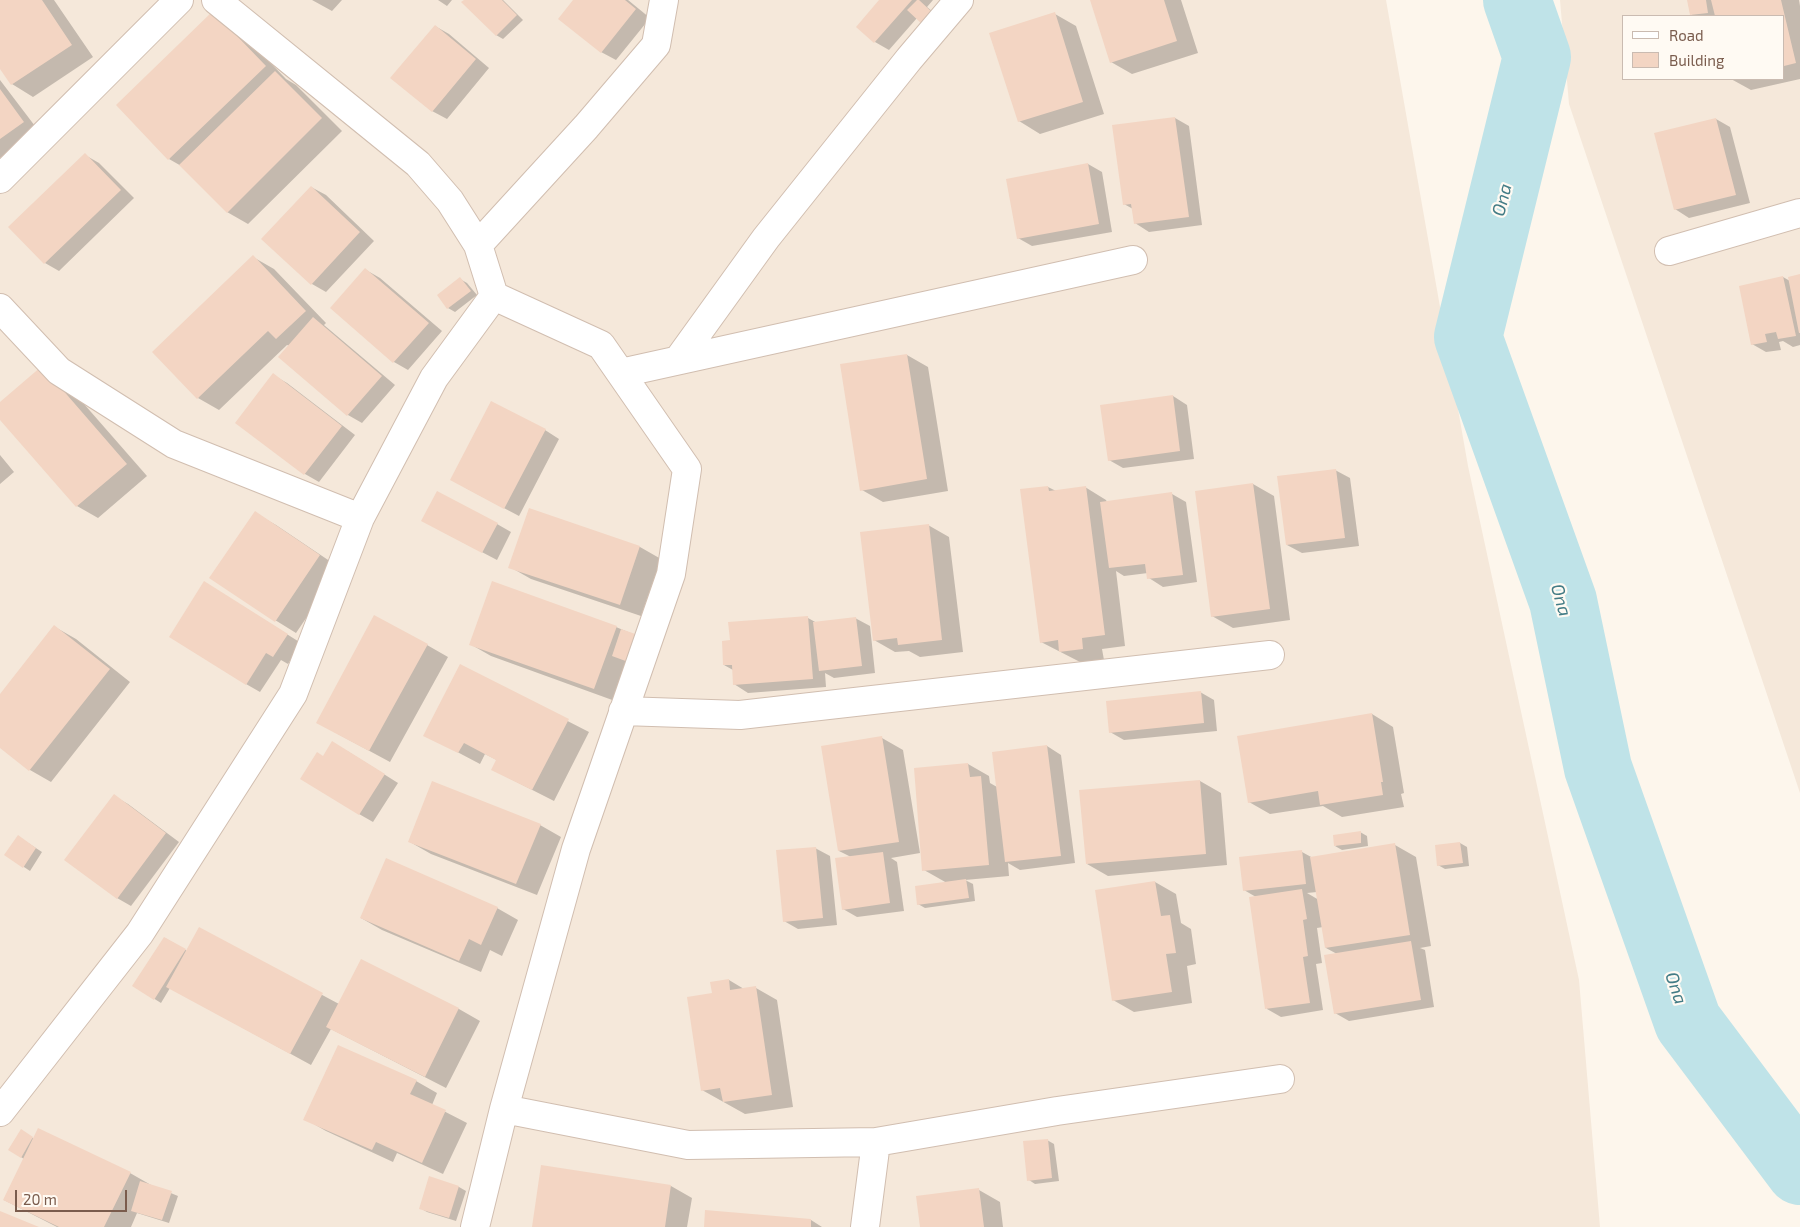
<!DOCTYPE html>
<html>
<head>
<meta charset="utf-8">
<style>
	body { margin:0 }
	#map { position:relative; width:1800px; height:1227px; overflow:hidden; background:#fdf6ec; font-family:"Exo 2",sans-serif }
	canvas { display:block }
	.legend { position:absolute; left:1622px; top:15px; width:162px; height:65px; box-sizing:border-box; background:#fffaf3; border:1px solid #cabbb1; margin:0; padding:6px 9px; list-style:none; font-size:15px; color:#7a5c4d }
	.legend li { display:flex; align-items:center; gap:10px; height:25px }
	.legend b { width:25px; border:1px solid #cabbb1 }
	.scale { position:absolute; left:15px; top:1190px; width:112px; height:22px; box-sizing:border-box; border:2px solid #7a5c4d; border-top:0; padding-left:6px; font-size:15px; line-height:18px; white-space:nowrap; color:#7a5c4d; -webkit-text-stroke:4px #fffaf3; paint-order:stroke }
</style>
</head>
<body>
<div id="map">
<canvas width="1800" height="1227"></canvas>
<ul class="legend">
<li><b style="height:6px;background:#fff"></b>Road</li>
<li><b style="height:14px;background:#f3d5c3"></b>Building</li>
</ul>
<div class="scale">20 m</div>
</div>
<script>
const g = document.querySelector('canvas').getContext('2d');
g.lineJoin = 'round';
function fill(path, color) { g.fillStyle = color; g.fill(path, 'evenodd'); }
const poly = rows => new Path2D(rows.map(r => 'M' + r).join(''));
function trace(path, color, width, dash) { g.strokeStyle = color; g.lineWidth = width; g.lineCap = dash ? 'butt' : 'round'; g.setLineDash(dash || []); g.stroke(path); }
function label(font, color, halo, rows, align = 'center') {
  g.font = font + ' "Exo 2",sans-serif'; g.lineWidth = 4.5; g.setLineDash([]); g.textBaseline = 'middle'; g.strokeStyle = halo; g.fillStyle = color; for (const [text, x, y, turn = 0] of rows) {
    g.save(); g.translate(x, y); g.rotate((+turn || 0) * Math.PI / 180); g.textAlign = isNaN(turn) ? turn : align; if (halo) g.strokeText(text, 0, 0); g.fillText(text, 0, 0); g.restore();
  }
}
const residential = poly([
	[0,0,1386,0,1468,466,1579,980,1600,1227,0,1227],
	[1560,0,1800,0,1800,793,1569,104],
	[1624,16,1784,16,1784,79,1624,79]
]);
const shadow = poly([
	[0,0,54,0,93,57,33,97,12,84,0,67],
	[312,0,342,0,332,11],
	[438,0,452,0,447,6],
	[465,0,503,0,523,20,503,39,496,35],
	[575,0,628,0,650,18,616,60,601,52],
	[881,0,933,0,927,7,939,17,917,18,889,50,875,42],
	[1091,0,1181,0,1198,53,1132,74,1111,62],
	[1688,0,1799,0,1800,6,1800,79,1751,90,1731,79,1784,79,1784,16,1694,16,1691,14],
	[1055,14,1076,26,1104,114,1040,134,1019,121],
	[234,25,286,79,296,85,342,131,248,224,227,212,183,167,169,159],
	[435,26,449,34,489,68,447,119,432,111],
	[0,80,38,130,0,158],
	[1175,118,1189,126,1202,225,1149,232,1135,223,1133,209,1124,204],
	[1716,119,1730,127,1750,203,1689,218,1675,209],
	[85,155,99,163,134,198,59,271,45,263],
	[1088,164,1102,172,1112,232,1032,246,1018,238],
	[311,187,326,195,374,241,326,292,312,284],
	[253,257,274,269,326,323,324,325,395,385,362,423,348,415,280,357,290,346,287,345,219,410,198,398],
	[366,270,380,278,442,331,408,370,394,362],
	[1800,275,1800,345,1793,347,1783,341,1779,342,1781,350,1766,352,1752,344,1783,277,1790,281],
	[460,279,467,283,477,295,455,312,448,308],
	[907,355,928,367,948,491,883,502,862,490],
	[273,375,287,383,355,435,319,482,305,474,237,423],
	[63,380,147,476,98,518,77,506,0,418,0,404],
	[1173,396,1187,405,1194,459,1123,468,1109,460],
	[545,430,559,439,519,516,466,488],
	[0,455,14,472,0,484],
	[1335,470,1350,478,1359,546,1302,553,1287,545],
	[1253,484,1274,496,1290,620,1233,628,1212,616],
	[1048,487,1056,491,1085,487,1106,500,1107,502,1172,494,1186,502,1197,582,1163,587,1149,578,1148,573,1124,576,1116,571,1125,646,1102,649,1104,660,1082,663,1041,642,1022,491],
	[529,510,640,547,661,559,641,616,531,579,510,567],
	[255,513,276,525,340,568,296,633,275,620],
	[497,524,511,532,497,560,436,528],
	[928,525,949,537,963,652,920,657,909,651,895,652,874,640],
	[218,591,301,643,288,664,281,660,260,692,246,684],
	[808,618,817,623,855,618,870,626,875,673,834,678,825,673,826,687,748,693,734,684,733,670,724,665],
	[55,627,76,639,130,682,51,782,30,770,0,747,0,696],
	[616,627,640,637,615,701,491,656,470,644],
	[427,645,448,657,390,762,338,734],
	[460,666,589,732,554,801,493,770,497,760,485,754,480,764,425,735],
	[1200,692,1214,700,1217,731,1124,740,1110,732],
	[1372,714,1393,727,1404,793,1401,794,1404,807,1342,817,1323,806,1270,814,1249,802],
	[882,738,903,750,920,853,891,858,897,862,904,911,857,917,843,909,851,857,839,851],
	[1047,746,1061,755,1075,863,1020,870,1008,863,1009,876,965,880,973,884,975,901,925,908,918,904,947,883,924,870,968,764,989,776,990,783,997,787],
	[347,751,398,783,373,822,359,814,324,758],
	[1200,781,1221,793,1227,865,1108,876,1087,864],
	[114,796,128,804,179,842,131,906,117,898],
	[540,825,561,837,537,895,431,854,410,842],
	[1360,832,1367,836,1368,846,1342,850,1335,846],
	[25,841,42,852,30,871,24,867],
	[1460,843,1467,847,1469,866,1445,869,1438,865],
	[1395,845,1416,857,1431,946,1420,948,1425,950,1434,1007,1349,1021,1335,1013,1337,954,1326,948,1323,927,1317,928,1322,963,1316,964,1323,1010,1281,1017,1267,1009,1256,897,1244,890,1302,852,1313,858],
	[1317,892,1319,900,1307,893],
	[815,848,830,856,837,925,798,929,784,921],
	[1155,882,1176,894,1181,923,1191,929,1196,964,1187,966,1192,1003,1134,1012,1113,1000],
	[497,908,518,920,502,956,490,950,481,972,382,930,361,918],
	[199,929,339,1004,361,961,459,1009,480,1021,446,1088,331,1029,311,1065,170,988,161,1003,134,986,165,938,187,951],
	[729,980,744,989,756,988,777,1000,793,1107,745,1114,702,1090,713,994],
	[416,1081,437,1093,432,1105,467,1123,443,1174,397,1153,393,1162,326,1131,305,1119],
	[21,1131,34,1139,130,1173,151,1185,178,1196,169,1223,137,1213,131,1227,57,1227,4,1200,24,1159,10,1150],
	[1047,1140,1054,1144,1059,1181,1035,1184,1029,1180],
	[430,1178,459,1187,466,1191,456,1221,427,1212,420,1208],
	[671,1186,692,1198,687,1227,533,1227],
	[979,1190,1000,1202,1003,1227,921,1227],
	[706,1211,811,1220,822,1227,705,1227]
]);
const river = poly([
	[1517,0,1537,57,1468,337,1563,601,1598,768,1688,1022,1800,1171]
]);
const building = poly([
	[0,0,42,0,72,45,11,85,0,69],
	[464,0,502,0,517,15,496,36,461,2],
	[573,0,625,0,636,9,601,53,558,19],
	[879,0,912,0,874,43,856,27],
	[917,0,919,0,933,13,922,24,907,10],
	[1090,0,1164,0,1177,41,1110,63],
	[1687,0,1706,0,1708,13,1690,15],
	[1711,0,1781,0,1796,63,1784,66,1784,16,1715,16],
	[213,11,266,66,168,160,116,105],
	[1055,12,1083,102,1018,122,989,33],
	[435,25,476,59,432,112,390,78],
	[275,71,322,118,227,213,179,165],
	[0,89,24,122,0,139],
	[1175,117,1189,217,1134,224,1131,204,1123,205,1112,125],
	[1716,118,1736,195,1674,210,1654,133],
	[85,153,121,190,44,264,8,227],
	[1088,163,1099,224,1017,239,1006,179],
	[311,186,360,232,311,285,261,239],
	[253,255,306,311,276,339,268,331,197,399,152,352],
	[365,268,429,323,393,363,330,308],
	[1800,274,1800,333,1799,333,1788,277],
	[1783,276,1796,336,1778,339,1776,332,1765,334,1767,342,1751,345,1739,286],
	[460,277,471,291,447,309,437,295],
	[313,317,382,376,347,416,278,357],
	[907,354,927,479,860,491,840,364],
	[42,366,127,464,76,507,0,420,0,402],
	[273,373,342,426,304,475,235,423],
	[1173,395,1180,451,1108,461,1100,405],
	[491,401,546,429,504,509,450,480],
	[1336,469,1345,538,1286,545,1277,476],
	[1253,483,1270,609,1211,617,1195,491],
	[1048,486,1049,491,1086,486,1105,635,1082,638,1083,649,1059,652,1058,640,1040,643,1020,489],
	[437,491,498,523,482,553,421,521],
	[1172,492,1183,575,1147,579,1145,564,1109,568,1100,502],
	[529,508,640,546,620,605,508,568],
	[255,511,320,555,275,622,209,578],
	[929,524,942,640,898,645,897,638,873,641,860,532],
	[204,581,288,634,273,657,266,653,246,685,169,637],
	[492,581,617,626,594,689,469,645],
	[374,615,428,644,369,751,316,723],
	[808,616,813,679,733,685,732,665,723,665,722,641,730,640,728,622],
	[856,617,862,666,819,671,813,622],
	[54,625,110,669,29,771,0,748,0,694],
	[621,629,641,636,631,663,612,656],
	[460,664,569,719,532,790,491,770,496,760,464,743,458,753,423,736],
	[1201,691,1204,723,1109,733,1106,701],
	[1372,713,1383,782,1381,782,1383,795,1320,805,1318,791,1248,803,1237,736],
	[882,736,899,842,838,851,821,746],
	[332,741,385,774,359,815,300,779,317,752,323,756],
	[1047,745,1061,856,1005,862,992,752],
	[968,763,970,777,981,776,989,865,922,871,914,768],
	[1200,780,1206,854,1086,864,1079,790],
	[432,781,541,824,516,884,408,842],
	[114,794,166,833,117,899,64,860],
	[1361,831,1361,843,1334,846,1333,835],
	[18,835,36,848,23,868,4,855],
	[1460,842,1463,863,1437,866,1435,845],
	[1395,843,1410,935,1325,948,1310,857],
	[816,847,823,918,783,922,776,850],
	[1302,850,1306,884,1243,891,1239,857],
	[883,852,890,903,842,910,835,858],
	[386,858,498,907,481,945,469,939,459,961,360,918],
	[966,879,969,898,917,905,915,886],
	[1155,881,1161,916,1170,915,1176,953,1166,954,1172,992,1112,1001,1095,890],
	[1302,889,1307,919,1303,920,1308,956,1303,957,1310,1003,1265,1009,1249,897],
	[199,927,323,993,290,1054,166,987],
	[164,937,186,949,154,1000,132,986],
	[1411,941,1421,1000,1334,1014,1324,955],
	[361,959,459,1008,425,1077,326,1027],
	[729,979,730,990,756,986,772,1095,723,1102,720,1088,701,1091,687,997,712,993,710,982],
	[338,1045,417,1080,410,1094,446,1110,422,1163,376,1142,372,1150,303,1120],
	[38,1128,131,1172,104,1227,59,1227,3,1200],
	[21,1129,33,1137,21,1158,8,1150],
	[1048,1139,1052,1178,1027,1181,1023,1141],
	[541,1165,671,1185,665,1227,532,1227],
	[429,1176,459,1186,449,1218,419,1209],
	[140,1181,172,1191,162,1220,131,1211],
	[979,1188,984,1227,920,1227,916,1196],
	[705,1210,811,1219,811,1227,704,1227],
	[0,1211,39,1227,0,1227]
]);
const minor = poly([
	[216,0,418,164,450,201,478,245,494,296],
	[0,179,179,0],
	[478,245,586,127,656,45,664,0],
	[1669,251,1800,213],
	[0,308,59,371,174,444,360,518],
	[678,360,766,238,909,59,959,0],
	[621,373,1133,260],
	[623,711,740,715,1270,655],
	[504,1109,688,1145,876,1142,1057,1111,1280,1079],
	[0,1112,140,933,293,694,360,518,434,378,494,296,601,345,687,469,671,574,576,849,504,1109,475,1227],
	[865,1227,876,1142]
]);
const waterNames = [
	["Ona",1502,200,-76],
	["Ona",1561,600,74],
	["Ona",1676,988,71]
];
fill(residential, '#f5e8da');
fill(shadow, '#0003');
trace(river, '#bfe3e8', 68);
fill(building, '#f3d5c3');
trace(minor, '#d1beb0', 30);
trace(minor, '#fff', 28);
label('italic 18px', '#437c86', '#fffaf3', waterNames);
</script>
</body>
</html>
